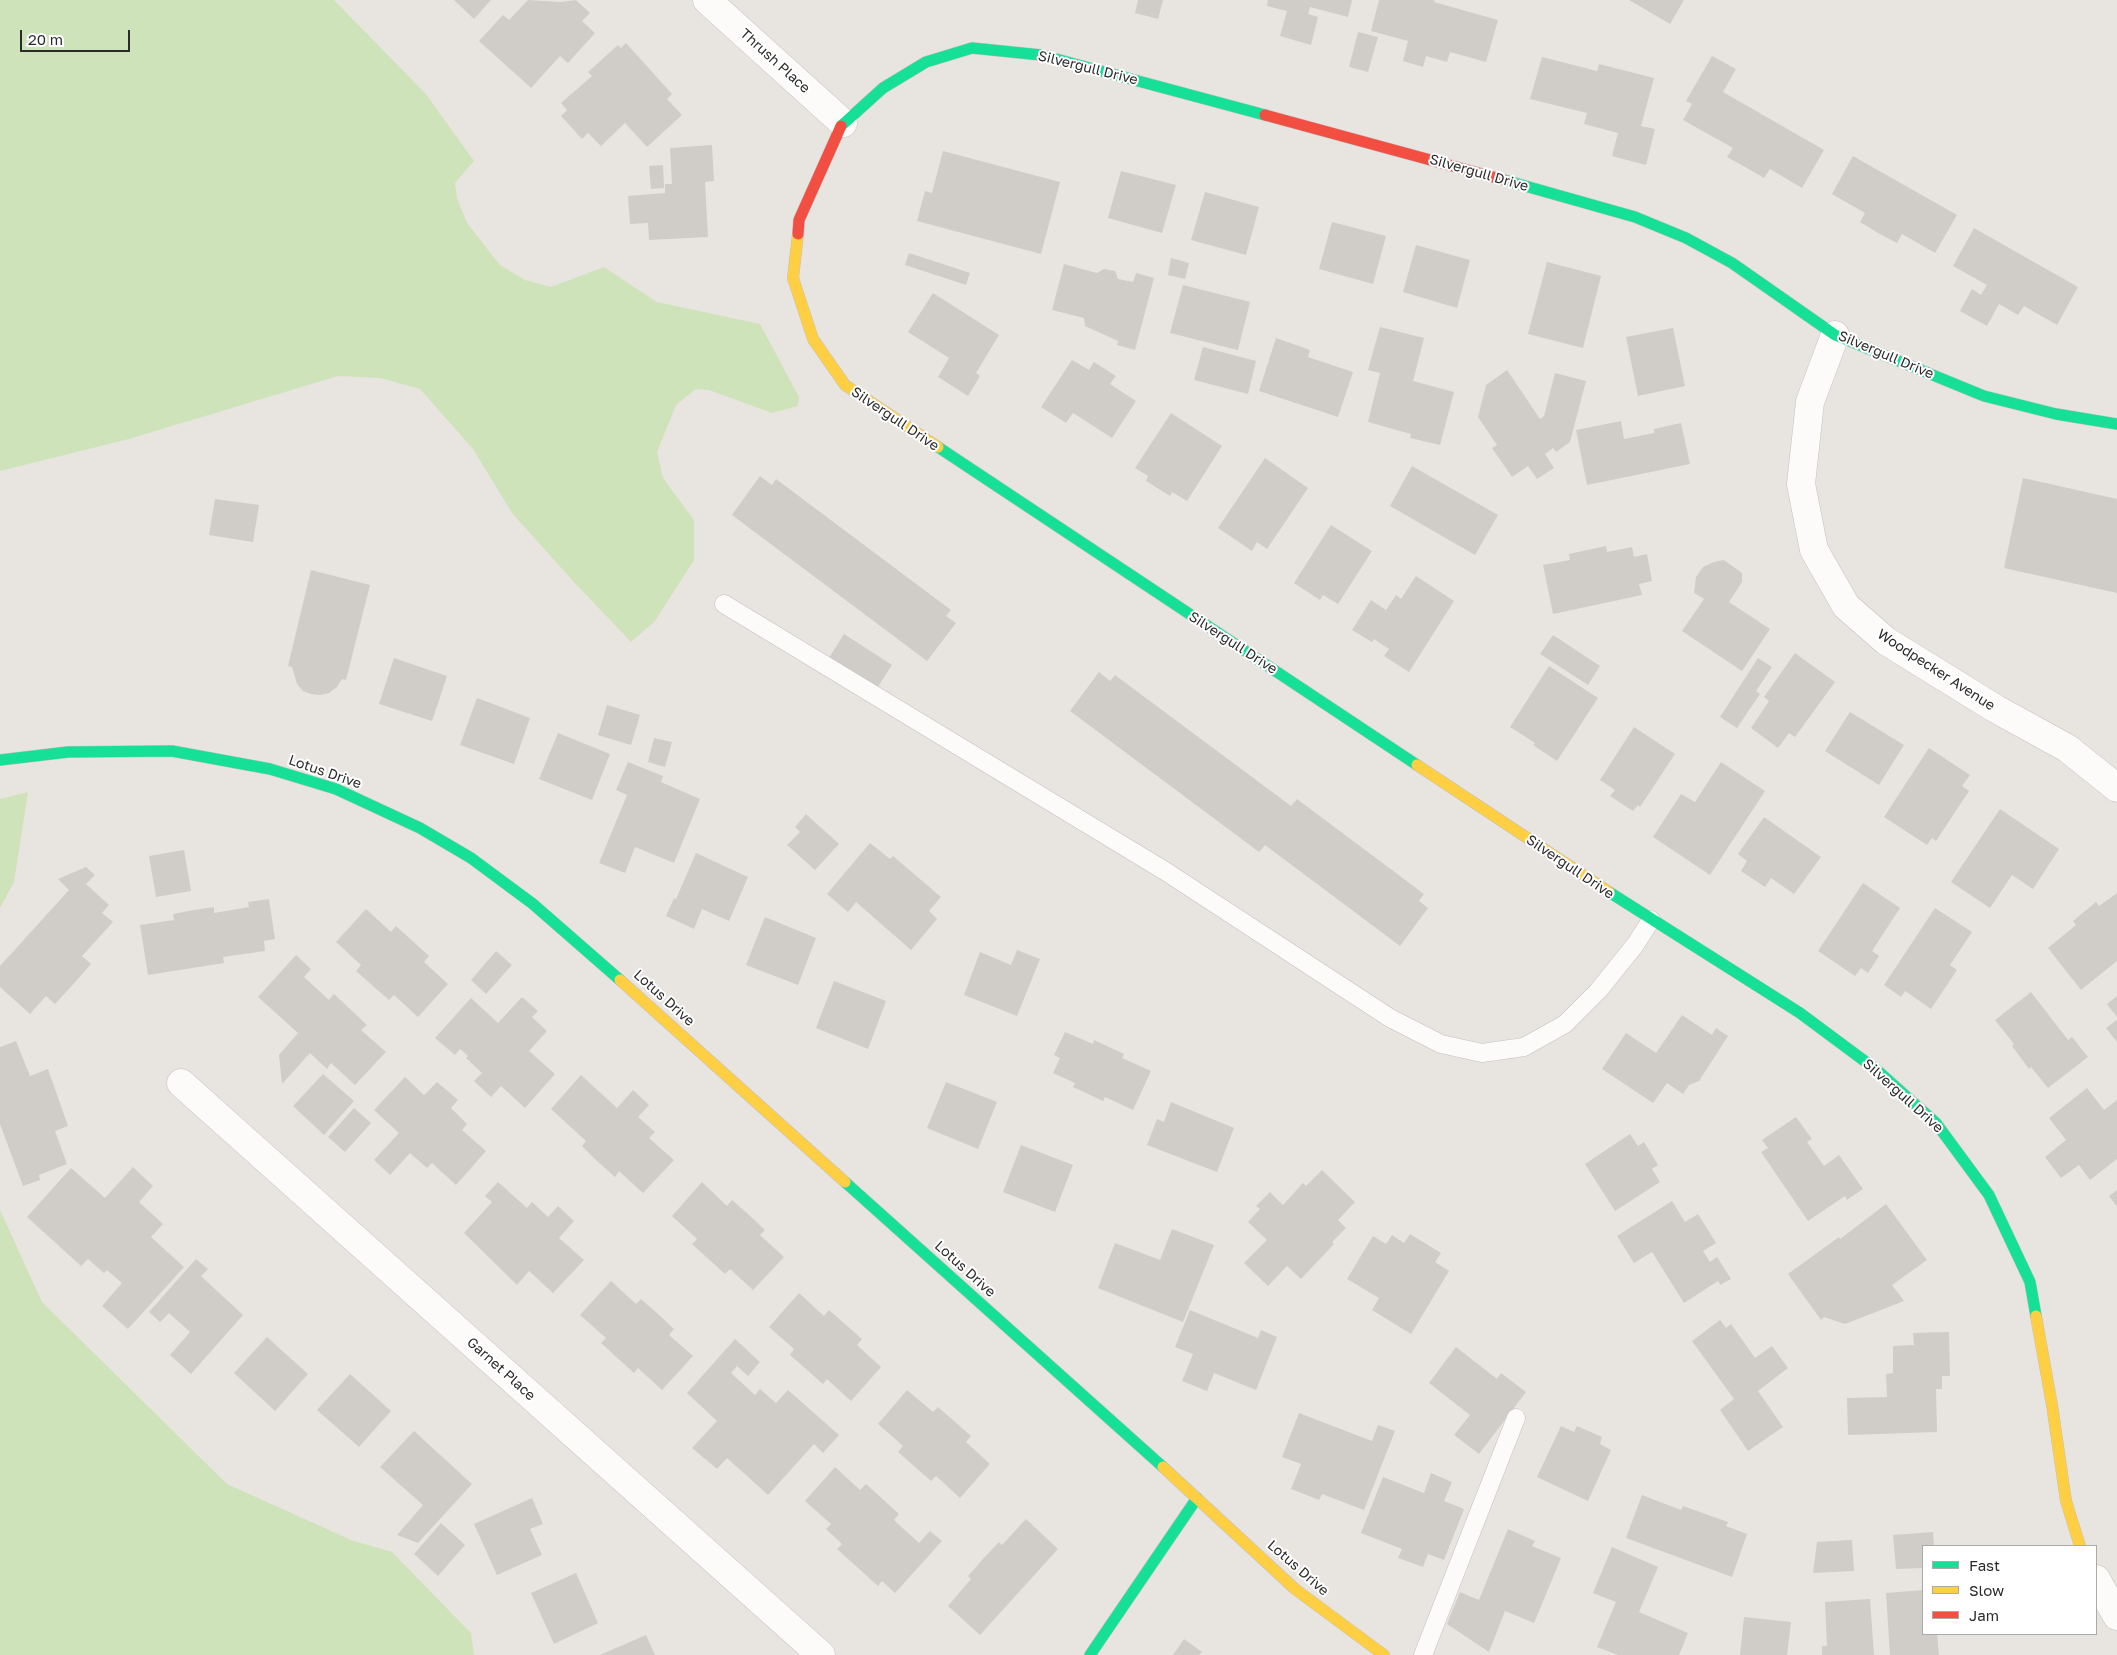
<!DOCTYPE html>
<html>
<head>
<meta charset="utf-8">
<style>
	body { margin:0 }
	#map { position:relative; width:2117px; height:1655px; overflow:hidden; background:#e8e4e0; font-family:"Golos Text",sans-serif }
	canvas { display:block }
	.legend { position:absolute; left:1922px; top:1545px; width:175px; height:90px; box-sizing:border-box; background:#fff; border:1px solid #aaa; margin:0; padding:6px 9px; list-style:none; font-size:15px; color:#2b2b2b }
	.legend li { display:flex; align-items:center; gap:10px; height:25px }
	.legend b { width:25px; border:1px solid #aaa }
	.scale { position:absolute; left:20px; top:30px; width:110px; height:22px; box-sizing:border-box; border:2px solid #2b2b2b; border-top:0; padding-left:6px; font-size:15px; line-height:18px; white-space:nowrap; color:#2b2b2b; -webkit-text-stroke:4px #fff; paint-order:stroke }
</style>
</head>
<body>
<div id="map">
<canvas width="2117" height="1655"></canvas>
<ul class="legend">
<li><b style="height:6px;background:#16e098"></b>Fast</li>
<li><b style="height:6px;background:#ffcf43"></b>Slow</li>
<li><b style="height:6px;background:#f24e42"></b>Jam</li>
</ul>
<div class="scale">20 m</div>
</div>
<script>
const g = document.querySelector('canvas').getContext('2d');
g.lineJoin = 'round';
function fill(path, color) { g.fillStyle = color; g.fill(path, 'evenodd'); }
const poly = rows => new Path2D(rows.map(r => 'M' + r).join(''));
function trace(path, color, width, dash) { g.strokeStyle = color; g.lineWidth = width; g.lineCap = dash ? 'butt' : 'round'; g.setLineDash(dash || []); g.stroke(path); }
function label(font, color, halo, rows, align = 'center') {
  g.font = font + ' "Golos Text",sans-serif'; g.lineWidth = 4; g.setLineDash([]); g.textBaseline = 'middle'; g.strokeStyle = halo; g.fillStyle = color; for (const [text, x, y, turn = 0] of rows) {
    g.save(); g.translate(x, y); g.rotate((+turn || 0) * Math.PI / 180); g.textAlign = isNaN(turn) ? turn : align; if (halo) g.strokeText(text, 0, 0); g.fillText(text, 0, 0); g.restore();
  }
}
const green = poly([
	[0,0,334,0,425,93,474,161,455,183,457,198,467,223,500,265,525,280,551,287,604,267,657,302,760,324,799,397,798,406,772,413,709,390,696,389,676,405,657,452,663,478,694,520,694,560,655,621,631,642,573,581,512,513,473,449,420,389,380,378,338,376,129,439,0,471],
	[28,792,14,882,0,908,0,799],
	[0,1210,42,1302,227,1484,351,1540,392,1552,471,1633,474,1655,0,1655]
]);
const building = poly([
	[454,0,491,0,474,19],
	[528,0,560,2,576,0,590,13,582,21,595,33,568,63,560,56,531,88,479,41,503,15,509,20],
	[1138,0,1163,0,1158,19,1135,13],
	[1268,0,1352,0,1348,17,1310,7,1308,14,1318,17,1311,45,1280,36,1287,11,1267,6],
	[1379,0,1435,0,1434,2,1498,20,1486,62,1450,52,1447,62,1426,56,1423,67,1403,61,1408,41,1371,31],
	[1629,0,1684,0,1670,24],
	[1358,32,1378,37,1368,72,1349,67],
	[626,43,672,94,667,99,682,115,647,147,625,123,601,146,588,133,582,139,561,116,567,110,561,103,592,76,588,72,618,45,621,48],
	[1712,56,1736,69,1723,92,1824,150,1802,188,1770,169,1764,178,1745,167,1727,157,1733,148,1683,120,1692,104,1686,101],
	[1542,57,1597,71,1599,64,1654,78,1641,126,1655,129,1646,165,1612,156,1618,133,1584,124,1587,113,1530,99],
	[712,145,714,181,705,182,708,237,649,240,648,223,630,224,628,196,665,193,665,184,672,184,670,148],
	[943,151,1060,182,1041,254,917,221,925,191,932,193],
	[1853,156,1957,215,1935,253,1902,234,1897,243,1878,233,1860,222,1865,213,1832,194],
	[663,165,664,188,651,189,649,166],
	[1121,171,1176,185,1162,233,1108,218],
	[1205,192,1259,207,1246,255,1191,240],
	[1332,222,1386,236,1373,284,1319,269],
	[1974,228,2078,287,2057,325,2024,306,2018,315,1999,304,1987,326,1960,311,1972,289,1981,295,1987,285,1953,266],
	[1416,245,1470,260,1457,308,1403,292],
	[909,253,970,273,966,285,905,265],
	[1171,258,1189,263,1185,279,1168,275],
	[1547,262,1601,276,1583,348,1528,334],
	[1064,264,1097,273,1104,269,1115,271,1118,279,1133,282,1136,273,1154,278,1135,350,1117,345,1118,341,1085,326,1084,318,1052,310],
	[1183,285,1250,302,1238,350,1170,333],
	[933,293,999,335,976,373,980,376,968,396,938,377,949,358,908,332],
	[1380,327,1424,338,1413,381,1454,392,1440,445,1410,438,1411,434,1368,422,1380,373,1368,370],
	[1673,328,1685,386,1638,396,1626,337],
	[1276,338,1310,350,1308,357,1353,372,1338,417,1259,391],
	[1203,347,1256,361,1248,394,1194,380],
	[1072,360,1089,370,1094,362,1116,376,1110,384,1136,401,1112,438,1073,413,1066,423,1041,407],
	[1507,370,1540,419,1544,416,1555,373,1586,381,1570,442,1556,452,1553,448,1545,454,1554,468,1537,479,1528,466,1512,477,1492,448,1497,445,1478,417,1486,385],
	[1171,413,1222,446,1187,501,1172,492,1170,496,1146,481,1148,476,1135,468],
	[1621,421,1624,439,1654,433,1654,429,1681,423,1690,464,1587,485,1576,430],
	[1265,458,1308,488,1267,549,1257,542,1252,551,1218,528],
	[1412,466,1498,515,1475,555,1390,506],
	[760,476,772,485,776,479,951,610,946,616,956,623,927,661,732,515],
	[2023,478,2117,499,2117,593,2004,568],
	[215,499,259,505,253,542,209,535],
	[1331,525,1372,551,1338,604,1323,595,1320,600,1294,583],
	[1606,546,1607,552,1632,547,1634,557,1647,554,1652,581,1639,584,1642,595,1553,614,1543,565,1570,560,1569,554],
	[1724,560,1742,573,1742,582,1729,602,1770,629,1742,671,1682,631,1704,599,1694,593,1696,577,1703,567,1714,562],
	[311,570,370,585,346,680,342,679,337,687,329,693,320,695,311,694,303,691,297,684,292,667,288,666],
	[1416,576,1454,601,1409,672,1384,656,1389,649,1374,639,1372,642,1352,630,1371,600,1386,610,1396,595,1401,599],
	[844,634,892,665,875,691,827,661],
	[1553,635,1600,666,1588,685,1540,654],
	[1795,653,1835,682,1795,737,1789,733,1778,748,1751,728,1769,701,1764,697],
	[394,658,447,676,432,721,379,704],
	[1758,658,1772,667,1756,691,1760,694,1737,728,1720,717],
	[1549,666,1598,698,1557,761,1533,745,1535,743,1510,727],
	[1099,672,1110,681,1115,675,1291,806,1297,799,1424,894,1419,901,1428,908,1400,946,1265,845,1259,852,1070,711],
	[477,698,530,718,514,764,460,745],
	[607,705,640,715,631,745,598,735],
	[1850,712,1904,745,1879,785,1825,751],
	[1634,727,1675,754,1640,807,1638,805,1633,811,1610,796,1615,790,1600,780],
	[558,733,610,754,592,800,539,779],
	[654,738,672,742,665,767,648,762],
	[1929,748,1970,775,1962,786,1969,791,1936,841,1932,838,1927,845,1884,817],
	[628,762,663,776,661,782,700,799,674,863,635,847,625,873,599,863,627,795,616,790],
	[1721,762,1765,791,1710,875,1653,837,1681,794,1695,802],
	[2000,809,2059,849,2033,889,2012,875,1990,908,1951,882],
	[806,814,839,844,815,870,787,845,800,832,795,827],
	[1764,817,1821,857,1794,894,1771,878,1765,887,1741,871,1747,861,1738,854],
	[870,843,890,859,893,856,941,897,929,911,937,919,911,950,856,902,848,912,827,894],
	[184,850,191,891,156,897,149,856],
	[696,853,748,877,729,921,702,909,694,929,666,916,674,898,676,899],
	[86,867,95,875,86,884,109,905,102,913,113,922,82,956,91,964,77,980,55,1004,46,996,30,1014,0,987,0,966,69,890,58,879],
	[1863,883,1900,908,1872,951,1879,956,1868,973,1861,968,1855,976,1818,951],
	[2117,893,2117,961,2081,990,2048,948,2076,925,2073,921,2096,902,2099,906],
	[269,899,275,939,264,941,265,951,223,957,224,963,148,975,140,925,174,920,173,914,194,910,214,907,214,913,249,907,248,902],
	[1935,908,1972,932,1950,965,1957,970,1931,1009,1905,991,1901,997,1884,985],
	[366,909,391,932,396,926,429,956,424,962,448,984,418,1017,394,995,389,1000,356,971,361,965,336,942],
	[765,917,816,938,798,985,746,965],
	[1017,950,1040,959,1017,1016,964,995,980,952,1011,965],
	[496,951,512,965,486,994,471,980],
	[296,955,311,969,304,977,329,1000,334,994,367,1025,361,1030,386,1052,355,1085,331,1063,327,1069,310,1053,282,1084,279,1055,298,1033,258,997],
	[834,981,886,1001,868,1049,816,1028],
	[2031,992,2068,1040,2072,1037,2088,1057,2048,1088,2031,1067,2029,1069,2012,1046,2014,1044,1995,1020],
	[2117,996,2117,1017,2107,1004],
	[522,997,538,1011,532,1017,547,1031,529,1051,555,1074,525,1108,501,1086,491,1097,474,1081,482,1073,466,1058,468,1056,460,1049,455,1055,435,1038,471,998,498,1023],
	[1682,1015,1712,1035,1716,1028,1728,1036,1699,1081,1689,1085,1683,1094,1667,1083,1653,1103,1602,1069,1626,1033,1656,1053],
	[2117,1020,2117,1042,2106,1028],
	[1065,1032,1093,1044,1094,1040,1124,1054,1122,1058,1151,1071,1133,1110,1105,1097,1103,1101,1073,1087,1075,1083,1053,1073,1060,1058,1054,1055],
	[16,1041,30,1076,48,1069,68,1126,55,1131,67,1164,39,1175,40,1180,23,1186,0,1124,0,1047],
	[323,1074,354,1101,324,1135,293,1106],
	[581,1075,617,1108,633,1090,649,1105,638,1117,655,1132,649,1138,674,1160,643,1193,619,1171,615,1177,597,1161,582,1146,586,1141,551,1109],
	[405,1077,424,1095,437,1082,458,1100,451,1108,467,1124,462,1130,486,1151,456,1185,432,1163,427,1168,410,1153,390,1175,374,1160,399,1133,374,1110],
	[946,1082,997,1102,978,1149,927,1128],
	[2087,1088,2104,1110,2117,1100,2117,1159,2090,1180,2079,1165,2061,1178,2045,1157,2066,1140,2049,1118],
	[1171,1102,1234,1128,1217,1172,1147,1145,1157,1119,1164,1122],
	[354,1108,371,1123,345,1152,328,1137],
	[1796,1117,1812,1139,1807,1142,1824,1166,1839,1155,1863,1189,1847,1200,1845,1196,1808,1221,1761,1152,1768,1148,1762,1140],
	[1630,1134,1638,1146,1644,1142,1658,1165,1652,1169,1660,1182,1615,1211,1585,1164],
	[1021,1145,1073,1165,1055,1212,1003,1192],
	[133,1167,153,1186,139,1202,163,1224,151,1237,184,1267,128,1329,102,1306,122,1283,107,1270,104,1273,88,1259,81,1266,27,1217,71,1168,105,1198],
	[1322,1170,1355,1202,1338,1220,1346,1228,1332,1242,1334,1244,1301,1279,1287,1266,1268,1286,1244,1263,1267,1240,1248,1222,1260,1209,1256,1206,1270,1192,1283,1205,1303,1183,1306,1186],
	[498,1182,527,1208,532,1202,548,1217,558,1206,574,1221,559,1238,584,1260,553,1293,529,1271,517,1285,464,1233,492,1202,485,1196],
	[702,1182,727,1206,732,1200,748,1214,765,1230,760,1235,784,1257,753,1290,730,1269,725,1274,692,1244,697,1239,672,1216],
	[2117,1190,2117,1207,2109,1196],
	[1672,1201,1685,1222,1698,1214,1716,1243,1703,1251,1710,1262,1717,1257,1731,1279,1720,1285,1718,1281,1684,1303,1652,1252,1634,1263,1617,1236],
	[1886,1204,1927,1260,1892,1285,1904,1301,1845,1324,1824,1317,1821,1320,1788,1274,1839,1237,1840,1239],
	[1172,1229,1214,1245,1183,1322,1098,1288,1115,1243,1160,1260],
	[1410,1234,1441,1253,1435,1262,1449,1271,1411,1334,1372,1310,1379,1298,1347,1279,1373,1236,1386,1244,1392,1235,1404,1243],
	[196,1259,208,1269,201,1276,243,1315,191,1374,170,1355,190,1332,169,1313,160,1322,149,1312],
	[611,1281,636,1304,641,1299,657,1313,674,1329,669,1335,693,1356,662,1390,638,1368,634,1373,601,1343,606,1338,580,1315],
	[799,1293,824,1316,829,1310,862,1339,857,1345,881,1367,851,1401,827,1379,823,1384,790,1355,794,1349,769,1327],
	[1190,1310,1258,1338,1261,1330,1277,1337,1256,1390,1214,1373,1207,1391,1182,1381,1193,1354,1175,1347],
	[1720,1320,1726,1328,1731,1324,1755,1358,1772,1346,1788,1368,1758,1391,1783,1427,1748,1451,1720,1410,1734,1399,1692,1341],
	[1949,1332,1950,1376,1942,1376,1942,1389,1936,1389,1937,1432,1848,1435,1847,1398,1887,1397,1886,1374,1893,1373,1893,1346,1914,1345,1913,1333],
	[267,1337,308,1374,275,1411,234,1373],
	[735,1339,760,1362,748,1376,737,1366,731,1373,755,1395,760,1389,776,1403,788,1390,839,1435,823,1453,814,1444,768,1495,727,1458,717,1469,692,1448,717,1421,687,1393],
	[1456,1347,1497,1379,1501,1373,1526,1392,1479,1454,1454,1435,1470,1415,1429,1383],
	[350,1374,391,1411,359,1447,317,1410],
	[907,1390,933,1412,938,1407,971,1436,966,1442,990,1464,960,1498,936,1476,931,1481,898,1452,903,1446,878,1424],
	[1299,1413,1372,1441,1378,1425,1395,1431,1364,1510,1322,1494,1319,1500,1291,1489,1301,1464,1282,1457],
	[1561,1426,1574,1432,1577,1426,1602,1437,1600,1444,1611,1450,1588,1501,1537,1477],
	[414,1431,472,1484,418,1543,397,1535,423,1505,380,1467],
	[835,1467,860,1490,866,1484,899,1514,894,1520,919,1543,930,1531,942,1541,895,1593,882,1581,878,1586,837,1549,842,1544,826,1529,831,1524,805,1501],
	[1431,1473,1452,1482,1444,1501,1464,1509,1444,1560,1428,1554,1423,1567,1398,1558,1402,1549,1361,1533,1383,1477,1424,1493],
	[1642,1495,1681,1510,1683,1506,1728,1522,1726,1526,1747,1534,1732,1577,1626,1538],
	[532,1498,543,1524,530,1529,542,1555,497,1575,474,1524],
	[1026,1519,1058,1549,980,1635,948,1606,971,1579,968,1576,983,1559,999,1542,1002,1545],
	[441,1523,465,1545,438,1576,414,1554],
	[1508,1529,1535,1541,1532,1546,1561,1558,1534,1623,1505,1611,1489,1652,1447,1624,1460,1592,1479,1600],
	[1933,1532,1934,1546,1923,1546,1923,1568,1896,1569,1893,1535],
	[1852,1540,1854,1571,1813,1573,1817,1542],
	[1612,1547,1658,1567,1639,1612,1688,1633,1679,1655,1618,1655,1597,1647,1616,1602,1593,1593],
	[576,1573,598,1623,554,1644,531,1593],
	[1923,1590,1923,1634,1937,1634,1939,1655,1890,1655,1886,1593],
	[1870,1599,1874,1655,1822,1655,1822,1646,1827,1646,1825,1602],
	[1744,1617,1791,1622,1787,1655,1740,1655],
	[646,1635,655,1655,600,1655],
	[1184,1639,1202,1652,1199,1655,1173,1655]
]);
const lane = poly([
	[724,604,1165,871,1390,1018,1441,1044,1482,1053,1524,1047,1565,1024,1598,991,1635,945,1651,920],
	[1423,1655,1516,1418]
]);
const street = poly([
	[707,0,843,123],
	[1835,335,1810,402,1801,484,1814,550,1846,606,1886,641,1996,709,2067,748,2117,788],
	[181,1083,821,1655],
	[2096,1579,2117,1616]
]);
const fast = poly([
	[841,126,883,88,926,62,972,48,1041,55,1265,115],
	[1504,180,1635,217,1686,238,1732,263,1835,335,1984,396,2056,414,2117,424],
	[938,447,1417,765],
	[0,760,68,752,172,751,270,769,336,789,420,828,471,858,533,904,620,980],
	[1609,892,1800,1013,1878,1071,1936,1123,1989,1195,2030,1282,2036,1316],
	[845,1182,1163,1467],
	[1090,1655,1197,1498]
]);
const slow = poly([
	[798,234,793,278,813,339,845,385,938,447],
	[1417,765,1609,892],
	[620,980,845,1182],
	[2036,1316,2052,1405,2066,1501,2080,1546],
	[1163,1467,1295,1589,1384,1655]
]);
const jam = poly([
	[1265,115,1504,180],
	[798,234,799,220,841,126]
]);
const streetNames = [
	["Thrush Place",775,61,42],
	["Silvergull Drive",1088,68,14],
	["Silvergull Drive",1479,173,16],
	["Silvergull Drive",1886,355,23],
	["Silvergull Drive",895,419,34],
	["Silvergull Drive",1233,643,33],
	["Woodpecker Avenue",1936,670,33],
	["Lotus Drive",325,772,19],
	["Silvergull Drive",1570,867,34],
	["Lotus Drive",664,998,42],
	["Silvergull Drive",1903,1096,42],
	["Lotus Drive",965,1269,42],
	["Garnet Place",501,1369,42],
	["Lotus Drive",1298,1568,41]
];
fill(green, '#cfe3ba');
fill(building, '#d0cdc9');
trace(lane, '#c2c1c1', 19);
trace(street, '#c2c1c1', 29);
trace(fast, '#c2c1c1', 12);
trace(slow, '#c2c1c1', 12);
trace(jam, '#c2c1c1', 12);
trace(lane, '#fcfbfa', 18);
trace(street, '#fcfbfa', 28);
trace(fast, '#16e098', 11);
trace(slow, '#ffcf43', 11);
trace(jam, '#f24e42', 11);
label('14px', '#2b2b2b', '#fff', streetNames);
</script>
</body>
</html>
